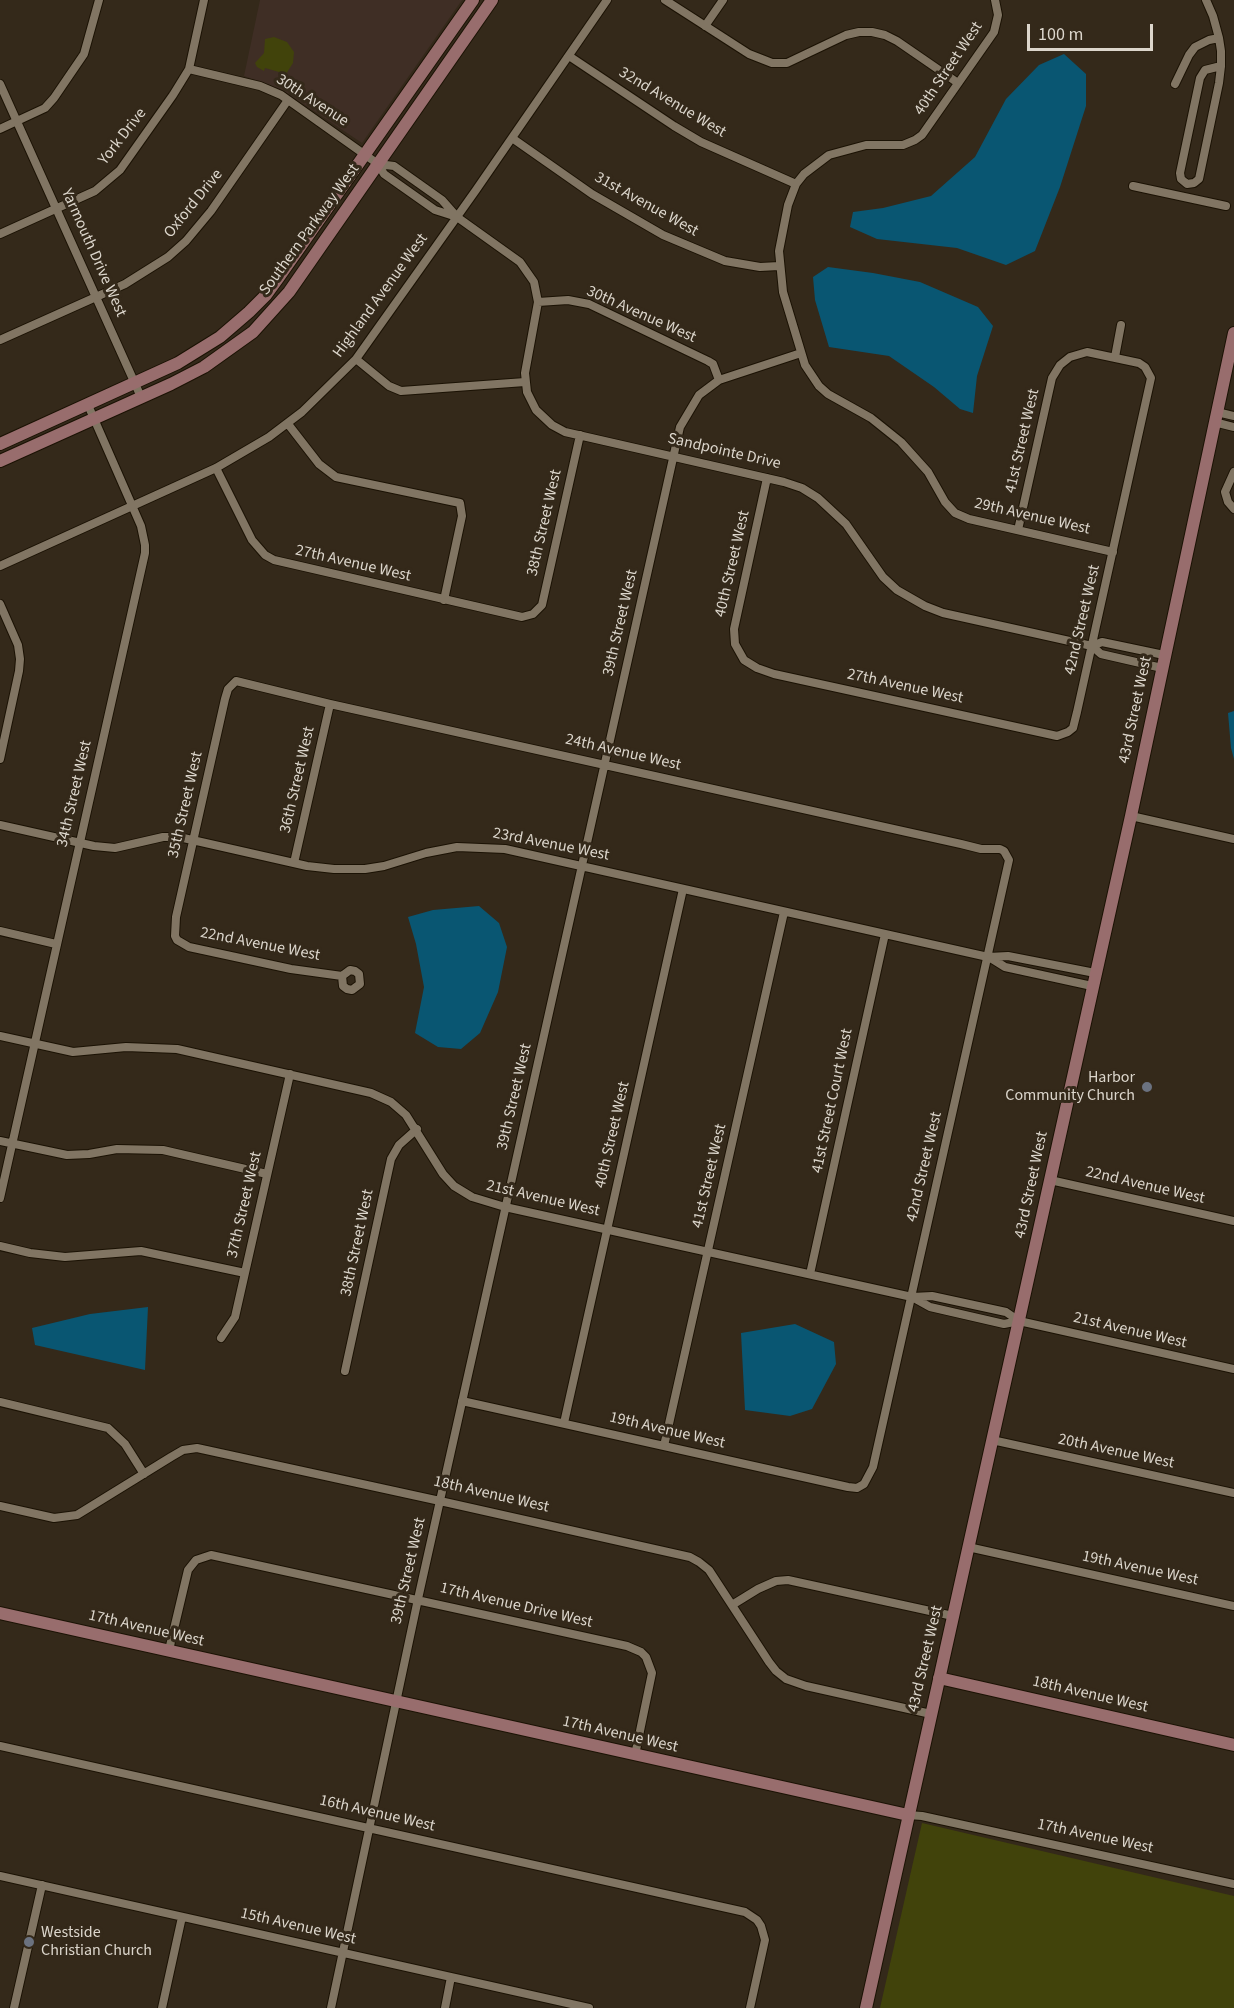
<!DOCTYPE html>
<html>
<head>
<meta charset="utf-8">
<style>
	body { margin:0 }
	#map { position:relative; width:1234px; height:2008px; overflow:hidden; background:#34291a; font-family:"Source Sans 3",sans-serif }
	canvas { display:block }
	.scale { position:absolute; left:1027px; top:24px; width:126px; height:27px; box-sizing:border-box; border:3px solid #dcd6cc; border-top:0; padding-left:8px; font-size:18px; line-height:21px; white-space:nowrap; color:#dcd6cc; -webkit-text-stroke:4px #34291a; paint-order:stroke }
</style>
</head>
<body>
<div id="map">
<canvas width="1234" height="2008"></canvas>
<div class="scale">100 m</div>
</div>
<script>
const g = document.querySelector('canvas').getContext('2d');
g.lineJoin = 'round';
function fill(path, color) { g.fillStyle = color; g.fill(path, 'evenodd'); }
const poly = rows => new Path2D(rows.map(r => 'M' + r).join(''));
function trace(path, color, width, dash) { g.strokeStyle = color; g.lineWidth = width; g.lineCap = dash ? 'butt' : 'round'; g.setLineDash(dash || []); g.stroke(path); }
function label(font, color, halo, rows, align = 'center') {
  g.font = font + ' "Source Sans 3",sans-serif'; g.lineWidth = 6; g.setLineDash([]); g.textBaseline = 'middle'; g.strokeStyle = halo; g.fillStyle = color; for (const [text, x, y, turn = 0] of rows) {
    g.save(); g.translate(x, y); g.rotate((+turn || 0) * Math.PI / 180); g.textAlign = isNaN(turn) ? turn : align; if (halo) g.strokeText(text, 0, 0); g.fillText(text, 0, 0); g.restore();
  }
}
const education = poly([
	[260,0,462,0,362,143,281,89,244,76]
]);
const green = poly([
	[274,37,287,42,294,52,293,63,286,74,265,68,264,71,257,67,255,63,264,53,265,39],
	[922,1823,1234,1896,1234,2008,880,2008]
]);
const water = poly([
	[1064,54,1086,74,1086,106,1060,187,1035,251,1006,265,957,248,877,239,850,227,853,212,883,208,931,196,975,157,1006,99,1039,65],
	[828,267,873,273,920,282,978,307,993,326,977,376,973,413,960,409,934,387,889,356,829,347,815,300,813,277],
	[1234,711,1234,759,1231,748,1228,713],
	[479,906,499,923,507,947,498,992,480,1033,461,1049,438,1047,415,1033,424,987,416,944,408,917,433,910],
	[148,1307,145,1370,35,1345,32,1328,90,1314],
	[795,1324,834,1342,836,1364,812,1409,790,1416,745,1410,741,1333]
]);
const street = poly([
	[665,0,749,54,772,63,787,63,846,35,859,32,872,32,885,35,897,41,958,83],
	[995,0,998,15,994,32,922,135,915,140,903,145,866,145,829,155,804,174,796,184,788,205,779,251,783,292,805,365,819,386,828,394,871,418,901,442,928,472,945,502,955,513,969,519,1113,552],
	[1206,0,1213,16,1219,38,1221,51,1221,66,1219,83,1199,179,1194,183,1187,184,1181,179,1180,173,1200,78,1205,70,1221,66],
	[705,26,723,0],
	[569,56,674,126,701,142,796,184],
	[189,69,260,86,281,95,378,164,384,174,435,210,457,217,520,262,534,282,538,302,525,373,527,392,536,410,552,425,565,432,784,482,802,488,818,498,846,524,883,577,897,590,925,606,943,613,1092,646,1101,654,1162,668],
	[0,84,141,397],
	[1175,84,1189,55,1195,47,1209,40,1219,38],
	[0,129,45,108,54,98,84,54,99,0],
	[512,138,592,194,663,235,725,261,760,267,779,266],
	[378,164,394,166,442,200,457,217],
	[1133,186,1226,206],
	[0,234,95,191,120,170,173,95,189,69,204,0],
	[538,302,568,300,589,304,708,361,713,364,719,380],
	[0,340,125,284,168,257,186,241,211,211,288,100],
	[1115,357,1121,325],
	[356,359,389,386,401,391,525,382],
	[1217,412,1234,416],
	[1214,422,1234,427],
	[288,424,319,464,336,477,460,503,462,516,444,600],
	[216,468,252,540,265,555,274,560,522,617,533,614,542,605,580,435],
	[1234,472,1225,492,1228,502,1234,509],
	[767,478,734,629,735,644,744,660,757,668,774,674,1057,736,1068,732,1073,728,1077,712,1151,378,1145,367,1139,363,1087,352,1070,357,1060,365,1052,378,1018,530],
	[0,566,216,468,269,437,302,412,356,359,476,190,607,0],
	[0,604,18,645,20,659,19,671,0,759],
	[1092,646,1102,642,1164,655],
	[1131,816,1234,839],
	[0,825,94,846,115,848,163,837,179,837,307,866,334,869,365,869,384,866,426,853,457,847,505,849,988,957,1008,956,1095,973],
	[294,863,330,704],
	[0,931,56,944],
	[989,957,1005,967,1092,986],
	[342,976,343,986,347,989,352,990,360,984,359,974,355,971,350,970,342,976,291,969,189,947,177,940,175,936,176,917,225,699,228,689,236,681,330,704,961,844,981,849,1000,849,1004,851,1009,860,873,1467,864,1484,857,1488,848,1487,462,1401],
	[0,1036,73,1052,126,1047,177,1049,371,1093,391,1102,406,1115,443,1174,454,1186,472,1197,505,1207,912,1297,932,1296,1006,1312,1019,1321],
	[0,1141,67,1155,89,1154,117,1149,163,1150,267,1174],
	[1050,1180,1234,1221],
	[0,1198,145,553,145,545,141,526,88,405],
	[0,1246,30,1253,65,1257,141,1251,245,1273],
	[810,1274,885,934],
	[912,1297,930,1307,1004,1324,1019,1321,1234,1369],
	[221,1338,235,1317,290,1074],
	[345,1371,391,1159,399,1145,417,1129],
	[0,1402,108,1428,125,1444,144,1474],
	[564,1423,683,889],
	[992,1440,1234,1493],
	[664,1446,784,912],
	[0,1506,54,1518,77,1515,171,1457,183,1450,197,1448,440,1501,690,1557,699,1562,709,1570,769,1662,776,1671,786,1679,806,1686,931,1714],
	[968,1547,1234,1606],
	[732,1605,758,1589,776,1581,788,1580,953,1616],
	[169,1650,188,1570,196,1560,211,1555,627,1646,641,1652,646,1657,652,1673,635,1755],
	[0,1746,745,1912,757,1920,761,1926,765,1940,750,2008],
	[908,1815,922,1816,1234,1884],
	[0,1876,589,2008],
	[14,2008,42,1885],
	[162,2008,182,1917],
	[331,2008,418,1599,680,427,699,395,719,380,801,353],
	[445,2008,451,1977]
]);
const secondary = poly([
	[0,444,178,363,220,337,249,312,266,295,279,277,473,0],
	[0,461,171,384,204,367,253,332,289,292,492,0],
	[0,1613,908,1815],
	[939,1678,1234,1745],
	[866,2008,1131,816,1234,333]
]);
const markers = [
	[1147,1087,6,"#6b7280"],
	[29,1942,6,"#6b7280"]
];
const streetNames = [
	["40th Street West",949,69,-56],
	["30th Avenue",312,101,33],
	["32nd Avenue West",672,103,31],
	["York Drive",123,137,-52],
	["Oxford Drive",194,204,-51],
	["31st Avenue West",646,205,29],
	["Southern Parkway West",310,230,-54],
	["Yarmouth Drive West",93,253,66],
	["Highland Avenue West",381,296,-54],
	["30th Avenue West",641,315,24],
	["41st Street West",1023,441,-77],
	["Sandpointe Drive",724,452,13],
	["29th Avenue West",1032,517,13],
	["38th Street West",545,523,-77],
	["27th Avenue West",353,564,13],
	["40th Street West",733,564,-77],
	["42nd Street West",1083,620,-77],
	["39th Street West",621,623,-77],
	["27th Avenue West",905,687,12],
	["43rd Street West",1136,710,-78],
	["24th Avenue West",623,753,13],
	["36th Street West",298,780,-77],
	["34th Street West",75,794,-77],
	["35th Street West",186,805,-77],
	["23rd Avenue West",551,845,11],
	["22nd Avenue West",260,945,11],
	["39th Street West",515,1097,-77],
	["41st Street Court West",833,1101,-78],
	["40th Street West",613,1135,-77],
	["42nd Street West",925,1167,-77],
	["41st Street West",710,1176,-77],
	["43rd Street West",1032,1185,-78],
	["22nd Avenue West",1145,1186,13],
	["21st Avenue West",543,1199,13],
	["37th Street West",245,1205,-77],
	["38th Street West",358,1243,-78],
	["21st Avenue West",1130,1331,13],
	["19th Avenue West",667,1431,13],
	["20th Avenue West",1116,1452,12],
	["18th Avenue West",491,1495,13],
	["19th Avenue West",1140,1569,12],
	["39th Street West",409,1571,-77],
	["17th Avenue Drive West",516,1606,13],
	["17th Avenue West",146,1629,13],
	["43rd Street West",926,1659,-77],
	["18th Avenue West",1090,1695,13],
	["17th Avenue West",620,1735,13],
	["16th Avenue West",377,1814,13],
	["17th Avenue West",1095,1837,12],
	["15th Avenue West",298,1927,13]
];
const poiNames = [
	["Harbor",1135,1078],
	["Community Church",1135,1096],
	["Westside",41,1933,"left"],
	["Christian Church",41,1951,"left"]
];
fill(education, '#3f2e25');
fill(green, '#41430b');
fill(water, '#095672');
trace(street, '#1b1204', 10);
trace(secondary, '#1b1204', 14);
trace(street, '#817563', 8);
trace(secondary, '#986d6d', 12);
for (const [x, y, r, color] of markers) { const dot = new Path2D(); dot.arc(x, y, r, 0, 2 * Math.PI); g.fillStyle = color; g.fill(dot); trace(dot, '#34291a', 2); }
label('16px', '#dcd6cc', '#34291a', streetNames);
label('16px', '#dcd6cc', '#34291a', poiNames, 'right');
</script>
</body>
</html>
